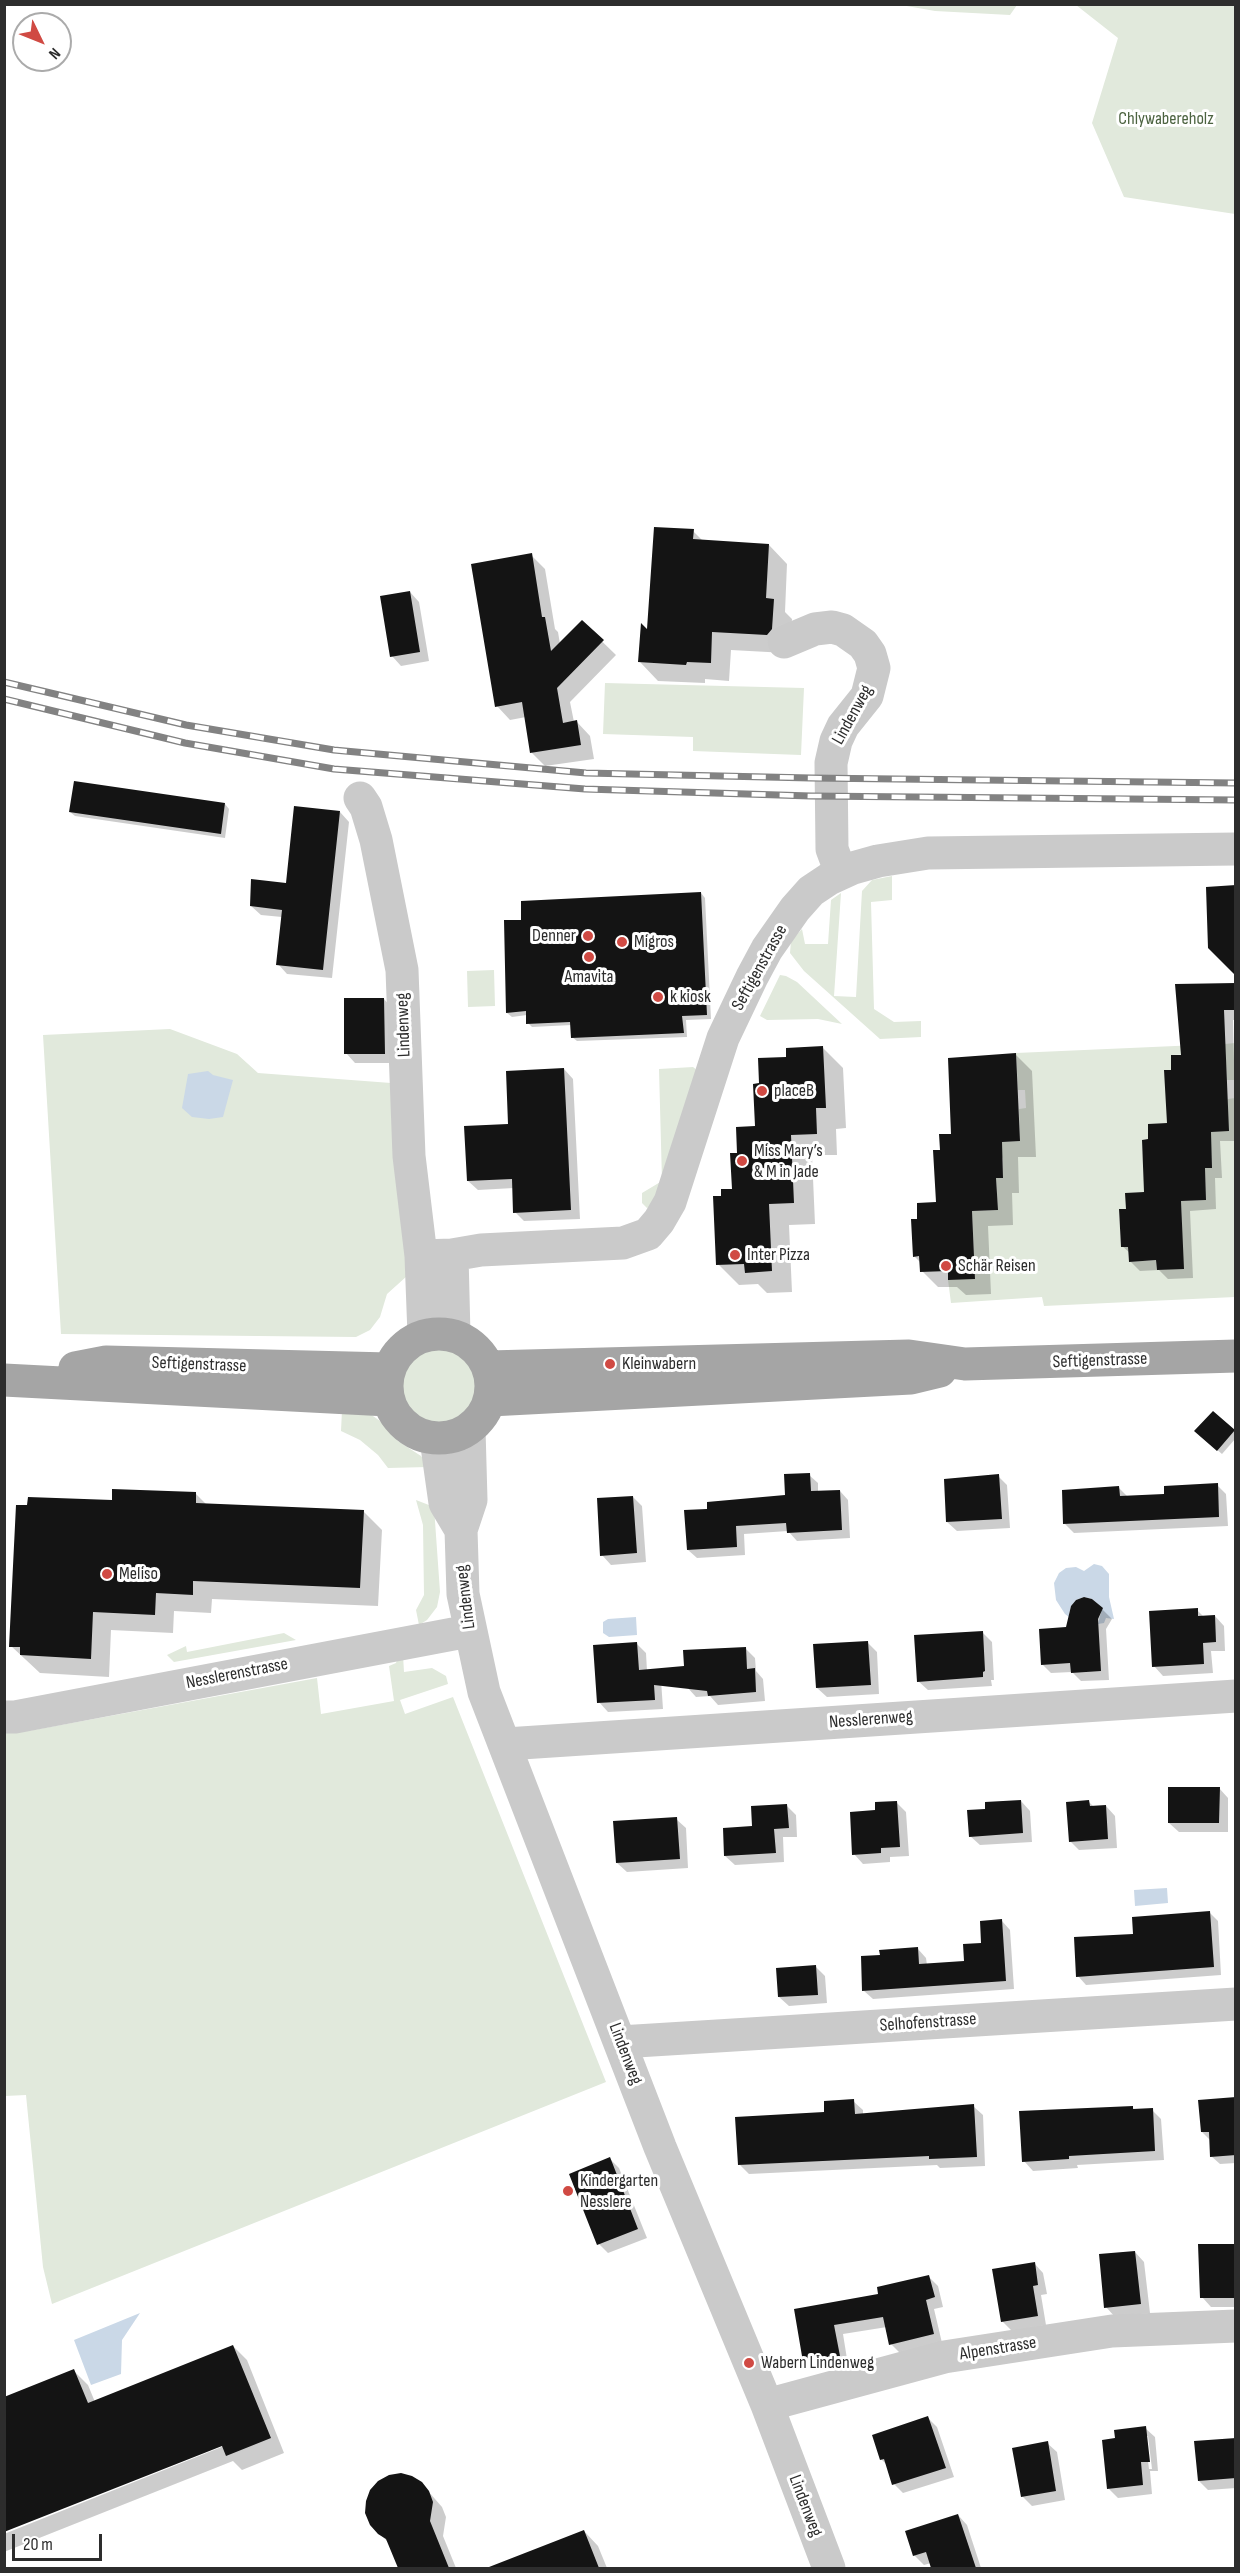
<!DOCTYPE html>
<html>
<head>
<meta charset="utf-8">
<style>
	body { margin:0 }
	#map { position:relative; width:1240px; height:2573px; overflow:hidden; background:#fff; font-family:"Sofia Sans Condensed",sans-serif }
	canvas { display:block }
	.frame { position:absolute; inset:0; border:6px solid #2d2d2d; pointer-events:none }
	.north { position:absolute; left:12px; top:12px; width:60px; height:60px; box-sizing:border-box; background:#fff; border:2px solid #ababab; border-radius:50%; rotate:133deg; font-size:16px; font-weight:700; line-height:24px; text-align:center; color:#2d2d2d }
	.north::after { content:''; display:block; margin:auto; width:21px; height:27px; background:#d04a43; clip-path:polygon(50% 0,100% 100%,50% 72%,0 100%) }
	.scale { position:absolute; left:12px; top:2534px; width:90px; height:27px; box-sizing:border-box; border:3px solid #2d2d2d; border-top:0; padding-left:8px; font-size:18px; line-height:21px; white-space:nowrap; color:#2d2d2d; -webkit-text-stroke:4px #fff; paint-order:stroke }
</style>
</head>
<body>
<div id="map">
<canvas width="1240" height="2573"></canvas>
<div class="frame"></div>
<div class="north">N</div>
<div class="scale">20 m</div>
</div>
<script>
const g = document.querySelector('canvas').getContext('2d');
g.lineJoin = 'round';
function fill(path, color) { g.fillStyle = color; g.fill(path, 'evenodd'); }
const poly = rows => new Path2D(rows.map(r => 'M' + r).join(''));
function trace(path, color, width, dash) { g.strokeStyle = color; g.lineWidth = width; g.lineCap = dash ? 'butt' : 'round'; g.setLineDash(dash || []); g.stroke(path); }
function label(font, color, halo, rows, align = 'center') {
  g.font = font + ' "Sofia Sans Condensed",sans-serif'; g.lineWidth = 6; g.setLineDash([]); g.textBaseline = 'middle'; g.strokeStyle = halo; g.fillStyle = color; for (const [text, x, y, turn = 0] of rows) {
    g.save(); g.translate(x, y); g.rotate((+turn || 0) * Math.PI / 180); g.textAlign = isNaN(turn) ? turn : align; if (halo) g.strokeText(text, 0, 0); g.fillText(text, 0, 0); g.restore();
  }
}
const green = poly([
	[901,5,1016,4,1017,5,1010,15,935,11],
	[1076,5,1235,5,1235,214,1124,197,1092,123,1118,38],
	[605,683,804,688,801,755,693,751,693,737,603,734],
	[892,876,892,900,871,902,874,1009,894,1022,921,1021,921,1037,880,1039,804,971,790,953,791,941,802,929,805,944,828,944,831,900,841,893,834,996,856,997,862,891,872,880],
	[494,970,495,1006,468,1007,467,971],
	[780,975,786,976,797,982,842,1024,818,1019,767,1020,760,1016],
	[170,1029,237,1054,258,1073,391,1083,407,1276,387,1294,380,1317,370,1330,356,1337,61,1334,43,1035],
	[1235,1043,1235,1297,1044,1306,1042,1297,951,1303,948,1280,975,1278,972,1211,998,1210,996,1178,1003,1177,1003,1159,995,1142,1020,1141,1019,1109,1026,1108,1025,1090,1018,1090,1016,1053,1198,1045,1198,1054,1171,1055,1171,1070,1164,1071,1173,1123,1148,1124,1148,1139,1142,1140,1144,1178,1151,1192,1126,1193,1126,1209,1119,1209,1121,1246,1128,1247,1129,1262,1156,1260,1157,1270,1183,1268,1181,1201,1206,1200,1205,1168,1212,1168,1211,1149,1204,1132,1228,1099,1235,1098,1234,1080,1227,1080,1225,1044],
	[693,1067,697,1070,699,1077,662,1189,652,1206,647,1208,642,1203,642,1193,662,1181,659,1069],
	'401 1385a38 38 0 1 1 76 0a38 38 0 1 1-76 0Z',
	[342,1410,366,1411,380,1421,398,1441,421,1456,428,1467,388,1468,378,1455,360,1440,341,1431],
	[416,1500,434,1507,440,1592,437,1607,427,1620,419,1625,416,1610,424,1595,423,1525],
	[284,1633,296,1640,174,1662,167,1655,186,1646,187,1652],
	[403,1655,404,1672,432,1668,446,1676,448,1684,400,1700,405,1714,453,1697,606,2082,52,2304,43,2267,26,2095,5,2096,4,1732,28,1731,317,1678,321,1714,394,1701,389,1666,396,1663,398,1656]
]);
const water = poly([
	[208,1071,213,1075,233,1080,223,1117,209,1119,192,1117,182,1108,188,1074],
	[1094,1564,1102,1566,1109,1574,1109,1597,1114,1619,1106,1618,1104,1623,1098,1624,1101,1612,1099,1605,1092,1599,1084,1597,1076,1600,1071,1606,1069,1614,1073,1620,1065,1614,1056,1600,1054,1583,1059,1573,1066,1568,1076,1567,1084,1571],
	[636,1617,637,1635,609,1637,603,1633,603,1622,608,1619],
	[1167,1888,1168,1903,1135,1906,1134,1890],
	[140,2313,122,2340,121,2374,91,2385,74,2340]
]);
const shadow = poly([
	[693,531,703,541,769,545,787,564,785,612,792,619,790,648,786,653,731,650,729,681,705,679,705,683,658,681,640,662,649,633],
	[531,555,545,569,555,629,558,632,560,644,582,622,616,655,570,702,574,722,577,722,590,736,594,759,545,766,532,753,526,717,510,720,497,706],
	[410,592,419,602,429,661,401,666,392,656],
	[225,804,229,809,225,838,75,816,70,812],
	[340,812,349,822,332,978,287,974,278,964,282,917,261,915,251,906,287,885],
	[701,893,705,898,711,1019,686,1020,687,1037,577,1041,572,1037,572,1025,532,1027,528,1023,527,1015,512,1017,507,1013,523,921],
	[1236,985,1236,1020,1233,1020,1236,1141,1220,1141,1222,1178,1215,1178,1216,1209,1190,1211,1193,1278,1168,1279,1159,1270,1140,1271,1130,1261,1130,1253,1122,1246,1146,1194,1150,1141,1168,1125,1173,1071],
	[384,999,393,1009,394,1063,355,1063,346,1053],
	[822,1047,843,1068,846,1128,836,1129,837,1155,812,1155,815,1224,789,1225,792,1292,767,1293,758,1284,739,1285,718,1264,722,1197,734,1190,739,1154,756,1128,761,1085,788,1058],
	[1016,1055,1032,1071,1036,1157,1018,1157,1019,1193,1012,1193,1013,1225,988,1226,991,1294,966,1295,957,1287,938,1287,922,1271,921,1263,914,1256,919,1220,938,1203,941,1151],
	[564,1069,573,1079,580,1219,524,1221,515,1212,514,1188,478,1190,468,1181,510,1125],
	[1213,1413,1236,1433,1236,1438,1222,1454,1201,1436],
	[809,1475,818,1483,818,1492,840,1491,848,1500,850,1538,797,1541,788,1531,744,1534,745,1555,697,1558,688,1550,708,1510,786,1497],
	[998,1476,1007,1485,1010,1528,957,1531,947,1522],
	[1217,1485,1226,1494,1228,1526,1074,1533,1065,1524,1119,1488,1128,1497,1166,1496],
	[196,1494,207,1505,363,1511,382,1530,378,1606,212,1599,211,1613,174,1611,173,1633,111,1630,109,1677,40,1673,11,1646,114,1501],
	[633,1497,642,1506,646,1562,611,1565,602,1555],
	[1102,1609,1112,1619,1106,1629,1109,1680,1081,1681,1072,1672,1051,1673,1042,1664],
	[1197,1610,1204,1617,1215,1616,1224,1626,1225,1651,1211,1651,1213,1673,1163,1676,1154,1666],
	[983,1633,992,1642,994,1680,991,1680,992,1686,928,1690,918,1681],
	[867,1642,877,1652,879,1694,827,1697,817,1688],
	[637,1644,646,1653,647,1671,661,1680,663,1709,608,1712,599,1702],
	[745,1648,755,1658,756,1671,763,1679,765,1701,718,1705,710,1696,696,1697,687,1687],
	[1219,1788,1228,1798,1228,1832,1179,1832,1169,1823],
	[1021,1801,1030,1811,1032,1842,980,1845,970,1836,987,1810],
	[1089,1802,1094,1807,1106,1806,1115,1816,1117,1848,1079,1850,1070,1841],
	[897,1803,906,1812,909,1856,890,1857,890,1862,863,1864,854,1854,877,1812],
	[786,1805,796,1815,797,1837,783,1837,784,1862,735,1865,725,1856,754,1827],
	[676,1819,686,1828,688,1868,627,1872,617,1863],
	[1210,1913,1218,1921,1221,1975,1086,1985,1078,1976,1135,1935],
	[1002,1921,1010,1930,1014,1989,873,1999,864,1991,918,1949,926,1958,927,1965,966,1963],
	[816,1967,825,1976,827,2003,789,2006,779,1997],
	[1236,2098,1236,2163,1220,2164,1211,2156,1210,2140,1202,2132],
	[853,2101,863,2110,863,2115,973,2106,983,2115,985,2166,940,2168,937,2165,749,2174,740,2165,826,2113],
	[1132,2107,1135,2110,1152,2110,1161,2119,1164,2160,1077,2165,1078,2168,1033,2171,1024,2161],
	[610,2159,619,2168,647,2238,608,2253,599,2244],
	[1236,2245,1236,2307,1211,2307,1202,2297],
	[1135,2252,1144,2262,1150,2313,1115,2317,1106,2307],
	[1034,2263,1043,2273,1047,2294,1041,2295,1046,2325,1012,2331,1002,2321],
	[929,2277,938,2286,943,2307,934,2309,942,2343,900,2353,891,2344,887,2327,843,2334,848,2365,814,2371,805,2362,796,2311,880,2295],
	[233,2346,247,2360,284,2453,242,2470,233,2461,4,2552,4,2534,229,2444,228,2441,4,2531,74,2371,88,2385,95,2402],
	[928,2418,937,2427,954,2477,903,2493,894,2484,888,2466,881,2459],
	[1145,2428,1155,2437,1158,2471,1150,2471,1152,2494,1118,2498,1109,2489,1116,2440],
	[1145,2436,1148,2436,1152,2469,1149,2469],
	[1236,2439,1236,2488,1208,2490,1199,2481],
	[1047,2443,1057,2452,1065,2500,1032,2506,1022,2496],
	[421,2483,442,2507,446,2517,443,2536,456,2568,399,2568,390,2544,379,2533],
	[958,2515,967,2525,981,2568,933,2568,931,2563,924,2565,914,2555],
	[584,2531,598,2546,607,2568,490,2568]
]);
const building = poly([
	[654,527,694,529,693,539,769,544,766,598,774,599,772,629,767,635,712,632,711,663,687,662,686,665,638,662,641,623,647,629],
	[532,553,542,617,545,617,551,651,582,620,604,640,557,688,563,723,577,720,581,745,530,753,522,702,495,707,471,564],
	[410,591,420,652,390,657,380,596],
	[74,781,225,803,221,834,69,812],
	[294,806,340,811,323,970,276,965,282,910,250,906,251,879,286,883],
	[1236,885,1236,976,1208,948,1206,887],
	[701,892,707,1015,682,1016,684,1033,571,1038,570,1022,526,1024,526,1011,506,1013,504,920,521,920,521,901],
	[1236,983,1236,1010,1224,1010,1229,1131,1211,1132,1212,1168,1205,1168,1206,1200,1181,1201,1184,1269,1157,1270,1156,1260,1129,1262,1128,1247,1121,1247,1119,1209,1126,1209,1125,1193,1144,1192,1142,1140,1148,1139,1148,1124,1167,1123,1164,1070,1171,1070,1171,1055,1181,1055,1175,984],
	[344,998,384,998,385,1054,344,1054],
	[823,1046,826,1108,816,1108,817,1134,791,1135,794,1203,769,1204,772,1271,745,1273,744,1264,716,1265,713,1196,721,1196,721,1189,732,1189,730,1153,737,1153,736,1127,755,1126,753,1084,759,1083,758,1058,786,1057,786,1048],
	[1016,1053,1020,1141,1002,1142,1003,1178,996,1178,998,1210,972,1211,975,1279,948,1280,948,1271,920,1272,919,1256,913,1257,911,1219,917,1219,917,1203,936,1202,933,1150,940,1150,939,1134,951,1134,948,1058],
	[564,1068,571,1210,513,1213,512,1179,467,1181,464,1126,508,1124,506,1071],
	[1213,1411,1235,1430,1217,1451,1194,1431],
	[810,1473,811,1491,840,1490,842,1530,787,1533,786,1523,736,1526,737,1547,687,1550,684,1510,707,1509,707,1502,785,1495,784,1474],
	[999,1474,1002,1519,946,1522,944,1479],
	[1218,1483,1219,1517,1063,1524,1062,1490,1119,1486,1120,1496,1164,1494,1164,1486],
	[112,1489,196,1492,196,1503,364,1510,360,1588,193,1581,193,1595,156,1593,155,1615,93,1612,91,1659,20,1655,20,1647,9,1647,16,1505,27,1505,28,1497,112,1500],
	[633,1496,637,1553,600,1556,597,1498],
	[1084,1597,1092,1599,1103,1608,1098,1619,1101,1671,1071,1673,1070,1663,1041,1665,1039,1629,1066,1627,1071,1606,1076,1600],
	[1198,1608,1198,1616,1215,1615,1216,1642,1203,1643,1204,1664,1152,1667,1149,1611],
	[983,1631,985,1671,983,1672,983,1677,917,1682,914,1635],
	[868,1641,871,1685,816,1688,813,1644],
	[637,1642,639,1670,684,1666,683,1650,746,1647,747,1669,755,1668,756,1692,708,1696,707,1691,654,1685,655,1700,597,1703,593,1645],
	[1168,1787,1220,1787,1219,1823,1168,1823],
	[1021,1800,1023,1833,969,1837,967,1810,985,1809,985,1802],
	[1089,1800,1090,1806,1106,1805,1108,1839,1069,1842,1066,1802],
	[897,1801,900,1847,881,1848,881,1853,852,1855,850,1812,875,1810,875,1802],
	[787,1804,789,1828,774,1829,776,1853,724,1856,723,1828,752,1826,751,1806],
	[677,1817,680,1859,616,1863,613,1821],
	[1210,1911,1214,1967,1076,1977,1074,1937,1133,1934,1132,1917],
	[1002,1919,1006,1981,862,1991,861,1956,880,1955,879,1950,918,1947,919,1964,964,1961,963,1944,981,1943,980,1921],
	[816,1965,818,1995,778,1997,776,1968],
	[1236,2097,1236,2155,1210,2157,1209,2132,1201,2132,1198,2100],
	[854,2099,855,2114,974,2104,977,2157,929,2159,929,2156,738,2165,735,2117,824,2112,824,2101],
	[1133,2106,1133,2109,1153,2108,1155,2151,1069,2156,1069,2159,1022,2162,1019,2111],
	[610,2157,638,2229,597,2245,569,2174],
	[1198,2244,1236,2244,1236,2298,1200,2298],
	[1135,2251,1141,2304,1104,2308,1099,2254],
	[1035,2262,1038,2285,1033,2286,1038,2316,1001,2322,992,2269],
	[929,2275,935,2297,926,2300,934,2334,889,2345,883,2317,834,2325,840,2356,803,2362,794,2309,878,2294,877,2287],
	[233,2345,271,2438,226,2456,222,2446,4,2532,4,2397,74,2369,88,2403],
	[928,2416,946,2468,892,2485,884,2459,880,2460,872,2435],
	[1146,2426,1150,2462,1141,2462,1143,2485,1107,2489,1102,2440,1115,2438,1114,2430],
	[1236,2438,1236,2478,1198,2481,1194,2441],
	[1048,2441,1056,2491,1021,2497,1012,2448],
	[401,2473,412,2476,422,2482,429,2491,433,2502,430,2521,449,2568,398,2568,386,2539,378,2534,370,2525,365,2513,366,2501,370,2490,378,2481,389,2475],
	[958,2514,976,2568,931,2568,926,2552,913,2556,905,2531],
	[584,2530,599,2568,490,2568,489,2567]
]);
const minor = poly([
	[784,642,815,629,832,627,843,630,863,644,870,654,874,668,867,696,843,726,836,741,831,763,832,849,841,873],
	[360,798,366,807,376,840,402,970,409,1156,421,1256,424,1335],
	[452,1255,454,1335],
	[421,1256,452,1255,481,1250,623,1243,648,1234,659,1221,670,1202,723,1038,752,977,767,949,795,909,811,891,829,879,853,868,878,861,928,853,1236,849],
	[469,1429,471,1500,461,1530,463,1594,484,1692,660,2147,767,2405,829,2568],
	[436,1439,445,1503,461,1530],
	[4,1717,15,1717,469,1631],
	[506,1744,1236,1696],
	[620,2042,1236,2004],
	[767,2405,944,2357,1112,2331,1236,2326]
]);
const major = poly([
	'387 1386a52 52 0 1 1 104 0a52 52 0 1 1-104 0Z',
	[489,1367,909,1356,965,1364,1236,1356],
	[75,1368,106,1362,389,1369],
	[4,1380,388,1400],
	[490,1400,911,1378,940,1371]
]);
const rail = poly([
	[4,682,186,725,334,750,586,773,811,778,1236,783],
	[4,699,185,743,334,769,585,789,811,796,1236,800]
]);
const markers = [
	[588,936,6,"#d04a43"],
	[622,942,6,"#d04a43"],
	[589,957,6,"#d04a43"],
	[658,997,6,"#d04a43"],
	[762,1091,6,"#d04a43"],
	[742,1161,6,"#d04a43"],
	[735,1255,6,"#d04a43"],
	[946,1266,6,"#d04a43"],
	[610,1364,6,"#d04a43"],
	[107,1574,6,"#d04a43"],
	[568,2191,6,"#d04a43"],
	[749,2363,6,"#d04a43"]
];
const parkNames = [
	["Chlywabereholz",1166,119]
];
const streetNames = [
	["Lindenweg",853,715,-61],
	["Seftigenstrasse",760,968,-61],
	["Lindenweg",404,1025,-92],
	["Seftigenstrasse",1100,1361,-2],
	["Seftigenstrasse",199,1365,2],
	["Lindenweg",466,1597,-97],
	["Nesslerenstrasse",237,1674,-11],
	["Nesslerenweg",871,1720,-4],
	["Selhofenstrasse",928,2023,-4],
	["Lindenweg",625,2054,69],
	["Alpenstrasse",998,2349,-9],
	["Lindenweg",805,2506,69]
];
const poiNames = [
	["Denner",576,936,"right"],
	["Migros",634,942],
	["Amavita",589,977,"center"],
	["k kiosk",670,997],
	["placeB",774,1091],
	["Miss Mary’s",754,1151],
	["& M in Jade",754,1172],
	["Inter Pizza",747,1255],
	["Schär Reisen",958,1266],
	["Kleinwabern",622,1364],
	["Meliso",119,1574],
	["Kindergarten",580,2181],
	["Nesslere",580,2202],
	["Wabern Lindenweg",761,2363]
];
fill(green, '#e1e9dc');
fill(water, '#cad8e7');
fill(shadow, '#0003');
fill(building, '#141414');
trace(minor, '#cacaca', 33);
trace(major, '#a5a5a5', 33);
trace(rail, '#828282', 7);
trace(rail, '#fff', 4.5, [14]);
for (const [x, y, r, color] of markers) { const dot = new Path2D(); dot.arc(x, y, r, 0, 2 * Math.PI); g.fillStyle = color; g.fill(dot); trace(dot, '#fff', 2); }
label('18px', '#4c6340', '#fff', parkNames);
label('18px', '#2d2d2d', '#fff', streetNames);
label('18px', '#2d2d2d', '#fff', poiNames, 'left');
</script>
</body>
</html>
